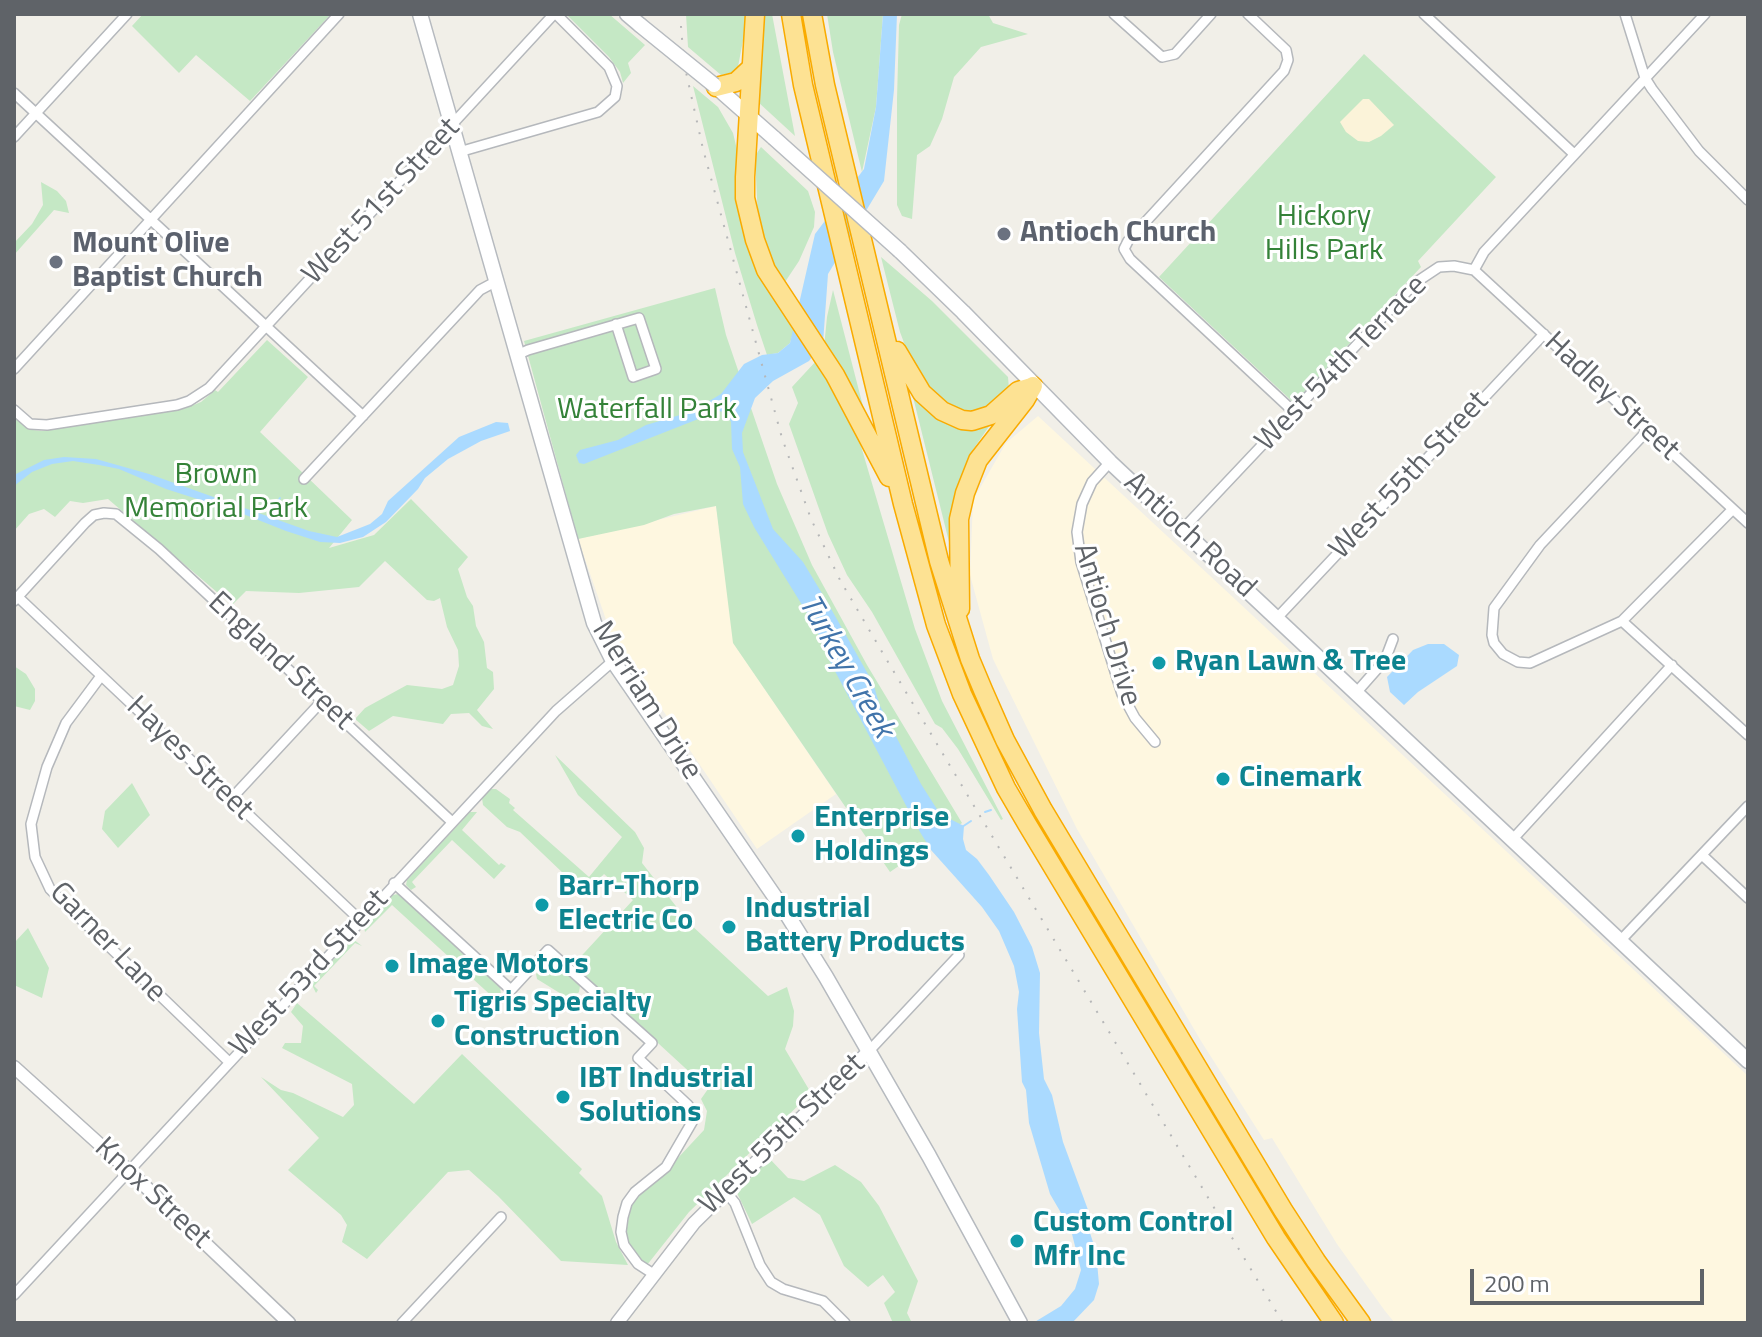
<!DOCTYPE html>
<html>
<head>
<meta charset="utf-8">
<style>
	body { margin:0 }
	#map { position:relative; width:1762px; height:1337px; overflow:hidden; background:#f1efe8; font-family:"Titillium Web",sans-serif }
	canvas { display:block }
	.frame { position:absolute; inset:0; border:16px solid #5f6368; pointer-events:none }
	.scale { position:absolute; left:1470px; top:1269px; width:234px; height:36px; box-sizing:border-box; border:4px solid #5f6368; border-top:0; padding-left:10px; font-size:24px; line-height:28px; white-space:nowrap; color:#5f6368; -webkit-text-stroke:6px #fff; paint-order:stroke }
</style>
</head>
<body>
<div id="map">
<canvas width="1762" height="1337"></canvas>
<div class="frame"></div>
<div class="scale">200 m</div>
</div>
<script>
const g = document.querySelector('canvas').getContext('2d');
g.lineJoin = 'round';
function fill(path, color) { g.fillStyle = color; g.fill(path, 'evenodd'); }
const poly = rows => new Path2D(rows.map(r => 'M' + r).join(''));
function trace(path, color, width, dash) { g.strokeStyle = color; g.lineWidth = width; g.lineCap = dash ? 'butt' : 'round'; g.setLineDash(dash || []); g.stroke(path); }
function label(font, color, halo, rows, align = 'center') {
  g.font = font + ' "Titillium Web",sans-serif'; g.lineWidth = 6; g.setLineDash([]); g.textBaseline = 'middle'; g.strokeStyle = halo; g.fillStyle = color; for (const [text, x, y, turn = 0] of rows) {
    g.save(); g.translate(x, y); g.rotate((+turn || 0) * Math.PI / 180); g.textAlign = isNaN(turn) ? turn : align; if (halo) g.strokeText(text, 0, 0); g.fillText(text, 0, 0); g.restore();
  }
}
const commercial = poly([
	[1038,416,1748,1076,1748,1323,1395,1323,1385,1311,1337,1244,1272,1138,1264,1140,1201,1041,1077,829,993,659,970,575,973,500,1006,443],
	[716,506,736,647,836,794,757,849,611,634,578,539]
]);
const green = poly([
	[143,14,331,14,250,101,196,55,179,73,132,26],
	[566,14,609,14,645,45,628,63,631,73,623,83,620,72,609,57],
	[686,14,748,14,737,72,721,75,688,47],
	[764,14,772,14,795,136,758,102],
	[827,14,883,14,876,107,862,172,833,52],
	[902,14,988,14,993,23,1028,34,981,47,954,77,942,119,930,146,917,155,912,219,902,216,897,205,897,99,899,25],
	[1364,54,1496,177,1418,261,1421,267,1294,403,1159,277],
	[693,86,718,107,733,133,738,154,740,215,746,242,756,265,795,327,790,343,778,353,767,355,757,325,735,253],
	[761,147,808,191,815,212,814,227,799,261,783,285,769,260,758,219,755,156],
	[41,182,57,191,66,201,69,213,54,210,14,255,14,243,32,224,43,205],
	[881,257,932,301,1008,377,1009,389,999,400,977,412,960,411,939,401,915,372,900,332],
	[715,288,726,335,777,484,812,565,867,665,962,823,890,872,733,643,716,506,674,514,644,525,578,539,524,341],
	[833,290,865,414,824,347,827,317],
	[267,340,308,377,260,432,352,520,329,548,374,535,411,499,468,557,458,569,467,597,473,606,476,626,484,642,487,668,493,672,494,689,477,710,493,729,482,726,469,713,451,714,443,724,393,716,369,731,355,719,365,708,407,685,442,689,453,685,459,666,458,650,447,627,440,598,434,601,427,600,385,561,359,587,299,593,246,591,232,605,108,499,83,503,70,501,55,517,44,509,29,514,14,531,14,417,33,430,43,431,186,408,201,402,215,390,218,392],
	[817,360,842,401,858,436,915,629,942,701,1003,819,1001,820,958,749,942,728,935,724,872,612,847,575,828,534,789,424,798,403,792,387],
	[911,389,990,425,970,454,956,492,954,543,951,550],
	[14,666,26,674,35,689,35,701,30,710,14,706],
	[555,755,635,832,644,848,642,863,690,924,768,996,787,987,794,1011,793,1026,785,1049,811,1093,689,1212,647,1265,637,1259,629,1246,626,1233,632,1201,663,1174,704,1130,707,1111,701,1099,708,1089,573,965,633,900,604,874,589,890,565,875,520,832,507,827,483,805,482,798,491,789,496,789,510,799,509,803,515,808,513,810,589,877,622,837,578,795],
	[132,783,150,815,118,848,102,829,105,811],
	[470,812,477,812,462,830,499,865,501,863,506,866,494,879,452,840,412,882,416,887,411,890,406,885,407,880],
	[398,894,500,987,501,995,496,1000,392,905,365,932,364,927,393,895],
	[28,928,49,968,42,998,14,985,14,943],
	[353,939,362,946,355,943,314,986,318,990,316,993,311,983],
	[554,963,580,986,579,992,571,1000,537,979,536,974,543,966],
	[297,1003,414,1104,462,1054,582,1169,579,1173,602,1196,616,1242,628,1265,561,1261,498,1196,469,1170,448,1172,367,1259,342,1242,347,1225,341,1215,288,1170,319,1138,261,1077,281,1090,293,1093,343,1117,354,1105,352,1084,282,1048,285,1043,301,1043,303,1026,291,1012],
	[769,1158,788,1178,804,1181,835,1165,861,1182,879,1206,918,1281,907,1313,912,1323,893,1323,884,1303,895,1292,883,1275,868,1287,844,1266,820,1215,794,1197,752,1224,737,1193]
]);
const sand = poly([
	[1363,99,1369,99,1394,125,1381,136,1369,142,1358,141,1346,132,1340,122]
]);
const water = poly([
	[883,14,897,14,894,90,884,181,828,274,823,343,809,361,773,381,755,398,742,433,743,452,773,529,803,562,826,600,873,683,880,706,921,784,940,814,964,826,963,839,966,850,977,859,989,875,1014,912,1032,947,1040,973,1039,1033,1044,1079,1052,1095,1063,1142,1091,1218,1090,1233,1096,1251,1099,1284,1094,1300,1072,1323,1033,1323,1061,1306,1075,1289,1081,1270,1071,1230,1050,1194,1029,1123,1026,1090,1022,1082,1017,1009,1019,992,1014,966,999,931,982,907,931,850,920,832,827,656,815,626,754,527,743,504,740,467,732,449,731,422,727,413,719,411,711,414,584,464,579,463,576,455,580,450,618,440,646,425,680,415,706,403,721,394,744,364,762,355,778,353,790,343,815,234,864,169,876,107],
	[496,422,508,423,510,431,481,441,448,459,425,478,418,489,386,522,363,537,340,543,320,542,286,531,238,512,166,489,119,469,99,465,73,461,52,464,32,472,14,486,14,475,44,460,64,457,96,459,149,474,309,531,337,537,370,524,382,514,388,501,459,437],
	[1428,644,1444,644,1459,655,1457,666,1418,692,1404,705,1390,692,1387,677,1413,650]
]);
const stream = poly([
	[276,504,280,498],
	[985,812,991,810],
	[962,827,971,821]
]);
const minor = poly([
	[1114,14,1162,57,1175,54,1211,14],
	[1248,14,1286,50,1288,60,1284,71,1128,241,1124,249,1130,259,1294,412],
	[1424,14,1574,154],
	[1625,14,1645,78,1652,89,1699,151,1748,200],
	[14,93,363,416],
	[14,137,127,14],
	[459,152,598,112,615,97,617,86,609,67,556,14],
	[1474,270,1748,523],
	[517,355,528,350,639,318,656,369,633,377,616,324],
	[14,369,339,14],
	[14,410,30,424,47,425,177,405,189,401,209,388,554,14],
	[1647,431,1540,545,1494,608,1492,635,1494,643,1503,654,1518,662,1530,663,1622,621,1732,510],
	[1110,462,1092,482,1082,504,1077,532,1081,562,1122,694,1135,718,1155,742],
	[304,479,480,290,495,282],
	[1182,530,1415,283,1439,267,1454,266,1474,270,1484,252,1705,14],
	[18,597,360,920],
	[14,601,85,523,94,515,104,513,116,514,159,549,451,821],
	[1277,618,1544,334],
	[1622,621,1748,735],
	[101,676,66,723,47,767,31,824,35,857,50,889,63,902,228,1061],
	[1355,694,1385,660,1393,639],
	[231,799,322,701],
	[1512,840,1672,665],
	[1702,855,1748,898],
	[394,883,511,990,548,950,652,1043,638,1058,688,1105,695,1117,666,1167,635,1192,627,1203,623,1217,621,1232,624,1245,638,1264,655,1275],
	[1620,941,1748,806],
	[869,1051,959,955],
	[725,1191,735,1203,760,1265,771,1282,783,1289,823,1301,845,1323],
	[14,1295,556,711,613,661],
	[402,1323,501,1217]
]);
const tertiary = poly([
	[14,1067,128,1170,289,1323],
	[617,1323,694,1223,869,1051]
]);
const secondary = poly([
	[420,14,594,623,613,661,788,916,826,977,929,1156,1020,1323],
	[627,14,640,25],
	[714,85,774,138],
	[900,251,963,312,1110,462,1748,1061]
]);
const motorway = poly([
	[755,14,745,177,745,198,755,240,766,270,835,375,889,477],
	[791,14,803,85,903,504,936,625,962,694,1006,788,1027,824,1276,1238,1334,1323],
	[812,14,825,85,939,561,970,659,983,690,1005,740,1043,810,1283,1210,1316,1261,1361,1323],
	[716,87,736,82,751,68],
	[897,351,922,393,942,411,962,420,972,421,991,415,1018,391,1031,387],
	[960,609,959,519,965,493,978,460,1025,400,1033,386]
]);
const rail = poly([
	[680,14,684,63,703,149,782,438,811,519,840,580,888,662,1283,1323]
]);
const secondaryBridge = poly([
	[640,25,714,85],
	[774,138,900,251]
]);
const markers = [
	[1004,234,8,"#6b7280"],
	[56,262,8,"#6b7280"],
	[1159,663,8,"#0f9aa8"],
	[1223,779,8,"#0f9aa8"],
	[798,836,8,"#0f9aa8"],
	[542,905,8,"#0f9aa8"],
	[729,927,8,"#0f9aa8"],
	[392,966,8,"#0f9aa8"],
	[438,1021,8,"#0f9aa8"],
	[563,1097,8,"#0f9aa8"],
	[1017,1241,8,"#0f9aa8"]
];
const streetNames = [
	["West 51st Street",382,202,-47],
	["West 54th Terrace",1342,364,-46],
	["Hadley Street",1611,397,43],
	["West 55th Street",1410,476,-47],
	["Antioch Road",1189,536,43],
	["Antioch Drive",1106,625,73],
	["England Street",280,662,43],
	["Merriam Drive",646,701,58],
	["Hayes Street",189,759,44],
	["Garner Lane",107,943,46],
	["West 53rd Street",310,974,-47],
	["West 55th Street",783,1135,-44],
	["Knox Street",152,1194,43]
];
const parkNames = [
	["Hickory",1324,218],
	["Hills Park",1324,252],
	["Waterfall Park",647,411],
	["Brown",216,476],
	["Memorial Park",216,510]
];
const worshipNames = [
	["Antioch Church",1020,234],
	["Mount Olive",72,245],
	["Baptist Church",72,279]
];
const cultureNames = [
	["Ryan Lawn & Tree",1175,663],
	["Cinemark",1239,779],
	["Enterprise",814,819],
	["Holdings",814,853],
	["Barr-Thorp",558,888],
	["Electric Co",558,922],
	["Industrial",745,910],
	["Battery Products",745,944],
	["Image Motors",408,966],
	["Tigris Specialty",454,1004],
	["Construction",454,1038],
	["IBT Industrial",579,1080],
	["Solutions",579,1114],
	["Custom Control",1033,1224],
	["Mfr Inc",1033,1258]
];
const waterNames = [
	["Turkey Creek",845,667,60]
];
fill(commercial, '#fef7e0');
fill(green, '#c5e8c5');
fill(sand, '#fbf3d9');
fill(water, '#aadaff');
trace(stream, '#aadaff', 2);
trace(minor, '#b5b8bc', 12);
trace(tertiary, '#b5b8bc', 15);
trace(secondary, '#b6babf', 17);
trace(motorway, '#f9ab00', 21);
trace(minor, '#fff', 9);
trace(tertiary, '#fff', 12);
trace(secondary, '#fff', 14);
trace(motorway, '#fde293', 18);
trace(rail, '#b6b7b8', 2, [2, 10]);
trace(secondaryBridge, '#b6babf', 17, []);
trace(secondaryBridge, '#fff', 14);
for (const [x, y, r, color] of markers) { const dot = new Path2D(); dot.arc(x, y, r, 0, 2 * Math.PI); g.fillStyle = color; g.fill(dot); trace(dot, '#fff', 3); }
label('30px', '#5f6368', '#fff', streetNames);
label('30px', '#348238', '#fff', parkNames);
label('bold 30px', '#5b616d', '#fff', worshipNames, 'left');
label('bold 30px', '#0d838f', '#fff', cultureNames, 'left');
label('italic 32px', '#4174aa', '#fff', waterNames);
</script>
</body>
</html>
